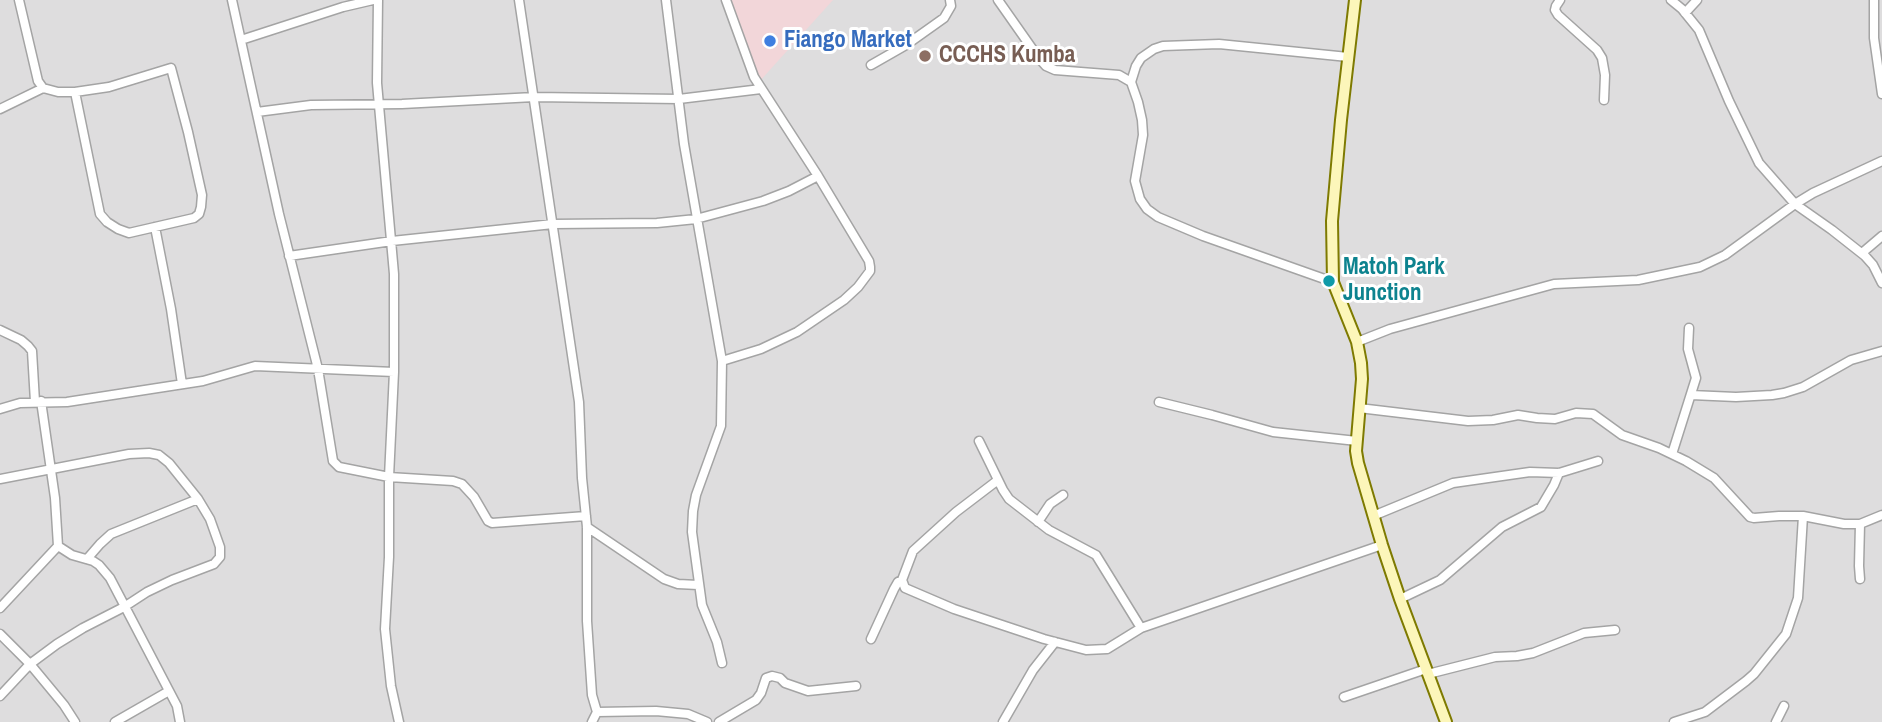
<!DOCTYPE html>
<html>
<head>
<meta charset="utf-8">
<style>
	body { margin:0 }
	canvas { display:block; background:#f1ece7 }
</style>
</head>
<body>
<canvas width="1882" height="722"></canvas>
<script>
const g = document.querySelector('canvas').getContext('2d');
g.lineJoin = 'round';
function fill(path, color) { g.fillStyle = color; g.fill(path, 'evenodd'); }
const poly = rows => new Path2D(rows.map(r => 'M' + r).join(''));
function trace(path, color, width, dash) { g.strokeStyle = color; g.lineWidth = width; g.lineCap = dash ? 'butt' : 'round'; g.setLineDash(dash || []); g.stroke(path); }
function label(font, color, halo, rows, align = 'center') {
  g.font = font + ' "Archivo Narrow",sans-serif'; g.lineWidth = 6; g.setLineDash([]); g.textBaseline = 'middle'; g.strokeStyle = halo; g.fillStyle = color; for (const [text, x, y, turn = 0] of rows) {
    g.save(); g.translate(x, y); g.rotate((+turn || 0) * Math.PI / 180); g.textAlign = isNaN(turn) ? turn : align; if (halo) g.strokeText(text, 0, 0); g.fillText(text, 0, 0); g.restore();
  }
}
const residential = poly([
	[0,0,1882,0,1882,722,0,722]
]);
const commercial = poly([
	[728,0,833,0,759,82]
]);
const street = poly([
	[19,0,38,81,43,88,58,92,75,92,109,87,171,68,188,132,202,195,201,207,199,214,194,218,129,233,118,229,107,222,100,214,75,92],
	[232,0,279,214,318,369,333,461,339,467,389,477,453,481,462,484,474,497,488,521,492,523,586,516],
	[378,0,377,83,394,274,394,372,389,477,389,557,385,629,391,686,399,722],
	[519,0,579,402,582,478,587,527,587,621,592,695,597,712,592,722],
	[666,0,684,144,722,361,721,426,696,495,693,511,692,532,702,605,717,642,722,663],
	[998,0,1038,57,1046,66,1055,70,1119,75,1131,82,1138,102,1142,120,1143,135,1135,181,1140,199,1147,209,1158,217,1203,236,1333,282],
	[1560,0,1556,6,1555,10,1558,15,1597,50,1602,58,1605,75,1604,100],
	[1671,0,1682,9,1699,30,1729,101,1759,163,1795,204,1832,230,1865,256,1873,265,1882,283],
	[1874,0,1874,38,1882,94],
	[1685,13,1697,0],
	[241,40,343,7,373,0],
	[871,65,906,45,944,18,951,6,950,0],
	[1131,82,1136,66,1141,58,1154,49,1163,46,1219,44,1348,57],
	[0,109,43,88],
	[257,112,311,105,402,104,534,97,679,99,761,89],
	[155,227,171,309,182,384],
	[1862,253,1882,236],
	[289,256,392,241,553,224,657,223,696,219,763,201,789,191,818,176],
	[0,330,21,340,28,346,32,351,35,402],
	[1357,342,1390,329,1554,284,1638,280,1700,267,1725,255,1795,204,1813,193,1882,161],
	[722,361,761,349,797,332,844,300,858,287,870,271,870,267,869,261,818,176,754,77,726,0],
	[1691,395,1736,397,1772,395,1784,393,1803,387,1851,360,1882,351],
	[1159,402,1212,415,1273,432,1357,441],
	[1359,408,1468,421,1493,420,1518,415,1537,418,1555,419,1576,413,1593,414,1622,435,1659,448,1686,461,1714,478,1750,517,1754,518,1779,516,1803,516,1844,524,1860,524,1882,515],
	[0,409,20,403,67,402,203,381,255,366,394,372],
	[979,441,1003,490,1009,499,1049,530,1096,555,1141,628,1382,545],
	[1672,454,1696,378,1688,349,1689,328],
	[0,479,129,454,149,453,159,455,169,463,198,499,210,519,220,547,220,557,214,564,172,580,147,592,124,607,83,628,57,644,30,664,0,696],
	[998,480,956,512,913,551,902,580,905,588,954,609,1044,639,1086,650,1107,649,1141,628],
	[1373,516,1453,483,1530,472,1559,473,1598,461],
	[1038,522,1050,504,1063,495],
	[587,527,664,579,678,584,698,585],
	[58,546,72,555,93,561,99,565,110,578,177,706,180,722],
	[87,559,100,544,111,534,198,499],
	[1860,579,1859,566,1860,524],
	[1400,599,1440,580,1502,527,1541,507,1554,485,1559,473],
	[0,608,58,546,55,498,41,401],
	[0,634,30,664,64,705,75,722],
	[871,639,894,589,898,582,902,580],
	[1428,674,1495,657,1517,656,1533,653,1584,633,1615,630],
	[1344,697,1426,669],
	[597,712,656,711,688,714,707,722],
	[115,722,169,691],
	[719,722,756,700,761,693,766,678,772,676,780,678,785,683,808,691,856,686],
	[1003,722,1033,670,1055,642],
	[1674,722,1705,712,1746,681,1754,674,1786,634,1798,598,1803,516],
	[1776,722,1784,706]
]);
const secondary = poly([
	[1355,0,1341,120,1332,221,1333,282,1357,342,1361,363,1362,379,1356,451,1358,463,1382,545,1400,599,1446,722]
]);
const markers = [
	[770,41,7,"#3f7fe0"],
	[925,56,7,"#8d6e63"],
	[1329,281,7,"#0f9aa8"]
];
const shopNames = [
	["Fiango Market",784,41]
];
const educationNames = [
	["CCCHS Kumba",939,56]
];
const cultureNames = [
	["Matoh Park",1343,268],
	["Junction",1343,294]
];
fill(residential, '#deddde');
fill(commercial, '#f2d6d9');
trace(street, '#a4a4a4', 11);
trace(secondary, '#7e7a01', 14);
trace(street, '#fff', 8);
trace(secondary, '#fcf6ba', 10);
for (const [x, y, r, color] of markers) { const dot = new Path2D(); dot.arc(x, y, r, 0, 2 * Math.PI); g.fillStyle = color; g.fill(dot); trace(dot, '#fff', 2.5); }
label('bold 23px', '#366cbe', '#fff', shopNames, 'left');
label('bold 23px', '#785e54', '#fff', educationNames, 'left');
label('bold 23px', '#0d838f', '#fff', cultureNames, 'left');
</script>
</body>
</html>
